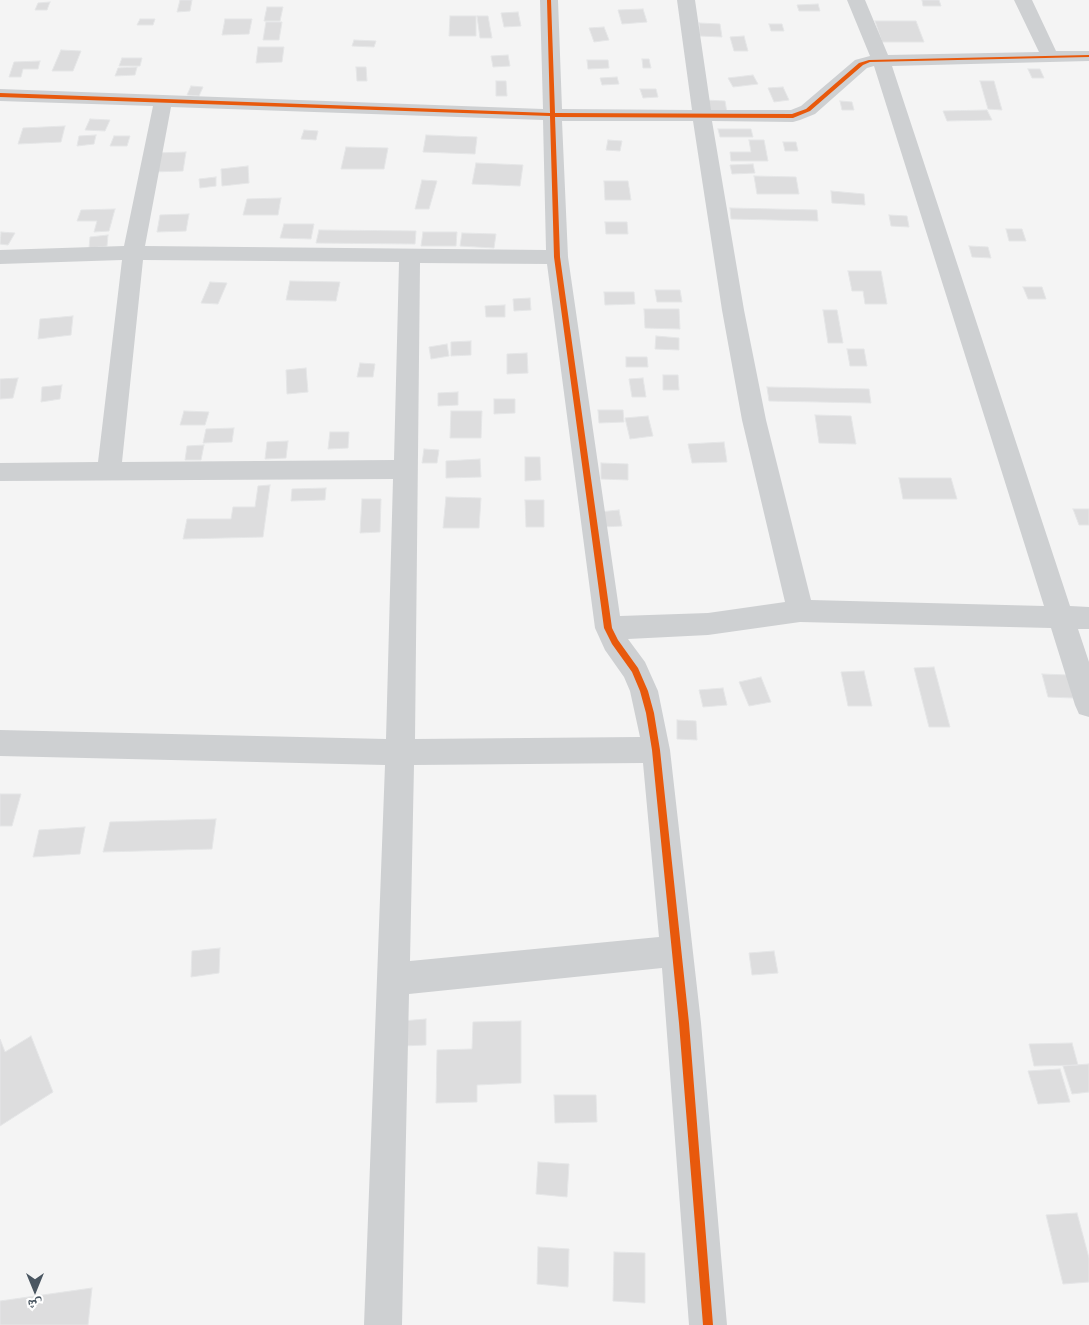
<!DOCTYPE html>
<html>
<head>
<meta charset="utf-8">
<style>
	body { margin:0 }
	#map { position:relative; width:1089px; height:1325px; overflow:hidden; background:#f4f4f4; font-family:Manrope,"Noto Naskh Arabic",sans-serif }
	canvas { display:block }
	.north { position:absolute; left:10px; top:1265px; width:50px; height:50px; -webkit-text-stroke:4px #fff; paint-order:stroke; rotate:180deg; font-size:14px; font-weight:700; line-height:20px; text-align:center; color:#4a5661 }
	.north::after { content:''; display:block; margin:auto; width:18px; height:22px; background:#4a5661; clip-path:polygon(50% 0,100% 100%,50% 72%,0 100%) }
</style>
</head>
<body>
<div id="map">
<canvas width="1089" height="1325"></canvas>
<div class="north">ش</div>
</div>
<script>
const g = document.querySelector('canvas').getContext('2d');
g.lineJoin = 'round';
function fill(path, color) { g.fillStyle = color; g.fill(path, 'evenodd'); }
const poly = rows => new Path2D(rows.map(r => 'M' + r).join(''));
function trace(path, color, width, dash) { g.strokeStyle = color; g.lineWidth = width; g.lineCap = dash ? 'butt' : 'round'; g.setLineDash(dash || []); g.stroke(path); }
const building = poly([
	[180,0,192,0,190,11,177,12,180,0],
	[922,0,939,0,941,6,923,6,922,0],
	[50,2,47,10,35,10,38,3,50,2],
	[818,4,820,11,799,11,797,5,818,4],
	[267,7,283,7,280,21,264,21,267,7],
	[643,9,647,22,622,24,618,10,643,9],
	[518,12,521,26,504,27,501,13,518,12],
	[450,16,476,16,476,36,449,36,450,16],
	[477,16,488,16,492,38,480,38,477,16],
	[140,19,155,19,153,25,137,25,140,19],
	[225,19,252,19,249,34,222,35,225,19],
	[875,21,916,21,924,42,882,42,875,21],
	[266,22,282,22,279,40,263,40,266,22],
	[699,23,720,24,722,37,700,36,699,23],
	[769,24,782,24,784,31,771,31,769,24],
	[604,27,609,40,594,42,589,28,604,27],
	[744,36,748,51,734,51,730,37,744,36],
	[354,40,376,41,374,47,352,46,354,40],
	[258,47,284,47,282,62,256,63,258,47],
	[61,50,81,51,73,71,52,71,61,50],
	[508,55,510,66,493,67,491,56,508,55],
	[122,58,142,58,140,66,119,66,122,58],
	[642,59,649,59,651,68,643,68,642,59],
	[587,60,608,60,609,68,588,69,587,60],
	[40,61,38,69,23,69,21,77,9,77,14,62,40,61],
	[137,67,135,75,115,76,118,68,137,67],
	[356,67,366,67,367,81,357,81,356,67],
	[1028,69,1040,69,1044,78,1032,78,1028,69],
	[753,75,758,84,733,87,728,78,753,75],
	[617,77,619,84,602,85,600,78,617,77],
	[496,81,506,81,507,96,496,96,496,81],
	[980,81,994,81,1002,110,988,109,980,81],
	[191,86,203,87,199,96,187,95,191,86],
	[783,87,789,100,774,102,768,88,783,87],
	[640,89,656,89,658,97,643,98,640,89],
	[705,100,725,101,727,113,706,113,705,100],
	[840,101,852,102,854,110,842,110,840,101],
	[987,110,992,120,947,121,943,111,987,110],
	[90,119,110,120,105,131,85,130,90,119],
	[65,126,61,142,18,144,23,128,65,126],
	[718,129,751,129,753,137,720,137,718,129],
	[304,130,318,131,316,140,301,139,304,130],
	[96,135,94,144,77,146,79,136,96,135],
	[426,135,477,137,475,154,423,152,426,135],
	[114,136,130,136,127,146,110,146,114,136],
	[608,140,622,141,620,151,606,150,608,140],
	[749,140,764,140,768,161,731,161,730,152,751,152,749,140],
	[783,142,796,142,798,151,785,151,783,142],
	[346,147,388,148,384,169,341,169,346,147],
	[186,152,183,171,152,172,155,153,186,152],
	[476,163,523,165,520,186,472,184,476,163],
	[753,164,755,173,732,174,730,165,753,164],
	[248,166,249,183,222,186,221,169,248,166],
	[754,176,796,177,799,194,757,194,754,176],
	[216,177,216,186,200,188,199,179,216,177],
	[422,180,437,181,429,209,415,209,422,180],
	[604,181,628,181,631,200,605,200,604,181],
	[831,191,864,194,865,205,832,203,831,191],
	[281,198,278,215,243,215,247,199,281,198],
	[730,208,817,210,818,221,731,219,730,208],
	[115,209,109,231,94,232,97,221,77,221,81,210,115,209],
	[189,214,186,231,157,232,160,215,189,214],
	[889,215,907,216,909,227,891,226,889,215],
	[605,222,627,222,628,234,606,234,605,222],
	[284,224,314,224,311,239,280,238,284,224],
	[1006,229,1022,229,1026,241,1009,241,1006,229],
	[319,230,416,231,415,244,316,243,319,230],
	[1,232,15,233,8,245,0,244,1,232],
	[423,232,457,232,456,246,421,246,423,232],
	[462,233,496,234,494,248,460,246,462,233],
	[108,235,107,246,89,248,90,237,108,235],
	[969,246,988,247,991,258,972,257,969,246],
	[848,271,881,271,887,304,865,304,863,291,852,291,848,271],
	[290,281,340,282,336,301,286,300,290,281],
	[210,282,227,283,218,304,201,303,210,282],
	[1023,287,1042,287,1046,299,1028,299,1023,287],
	[655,290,680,290,682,302,657,302,655,290],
	[604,292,634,292,635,304,605,305,604,292],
	[530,298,531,310,514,311,513,299,530,298],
	[505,305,505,317,486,317,485,306,505,305],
	[644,309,679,309,680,329,645,328,644,309],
	[823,310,837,310,843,343,828,343,823,310],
	[73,316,71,335,38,339,40,319,73,316],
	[656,336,679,338,679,350,655,349,656,336],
	[471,341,471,355,451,356,451,342,471,341],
	[447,344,449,356,431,359,429,347,447,344],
	[847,349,864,349,867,366,850,366,847,349],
	[527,353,528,373,507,374,507,354,527,353],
	[626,357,647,357,648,367,626,367,626,357],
	[360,363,375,364,373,377,357,377,360,363],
	[306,368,308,392,287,394,286,370,306,368],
	[663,375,678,375,679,390,663,390,663,375],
	[18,378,13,398,0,399,0,379,18,378],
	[643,378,646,397,632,397,629,379,643,378],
	[62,385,60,399,41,402,42,387,62,385],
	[767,387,869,389,871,403,769,401,767,387],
	[458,392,458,405,438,406,438,393,458,392],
	[494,399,515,399,515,413,494,414,494,399],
	[598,410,623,410,624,422,599,423,598,410],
	[184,411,209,412,205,425,180,425,184,411],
	[451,411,482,411,481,438,450,438,451,411],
	[815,415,851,416,856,444,819,443,815,415],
	[648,416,653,436,630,439,625,418,648,416],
	[234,428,232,442,203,443,206,429,234,428],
	[330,432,349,432,348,448,328,449,330,432],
	[288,441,286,458,265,459,267,442,288,441],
	[724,442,727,462,692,463,688,444,724,442],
	[204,445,201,460,185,460,187,446,204,445],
	[424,449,439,450,437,463,422,463,424,449],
	[525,457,540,457,541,480,525,481,525,457],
	[480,459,481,477,446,478,446,461,480,459],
	[601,463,628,464,628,480,601,479,601,463],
	[899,478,951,478,957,499,903,499,899,478],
	[270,485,263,537,183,539,187,519,231,519,233,507,255,507,258,486,270,485],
	[326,488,325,500,291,501,292,489,326,488],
	[446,497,481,498,479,528,443,528,446,497],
	[362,499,381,499,380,532,360,533,362,499],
	[525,500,544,500,544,527,526,527,525,500],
	[1073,509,1089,509,1089,525,1079,525,1073,509],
	[619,510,622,526,602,527,599,512,619,510],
	[934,667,950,727,929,727,914,668,934,667],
	[864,671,872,706,848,706,841,672,864,671],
	[1042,674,1068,675,1073,698,1048,697,1042,674],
	[761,677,771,702,749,706,739,682,761,677],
	[723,688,727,705,703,707,699,690,723,688],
	[677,720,696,721,697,740,677,739,677,720],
	[0,794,21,794,12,826,0,826,0,794],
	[216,819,212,849,103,852,110,822,216,819],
	[85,827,80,854,33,857,39,830,85,827],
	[220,948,219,973,191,977,192,951,220,948],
	[774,951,778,973,752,975,749,953,774,951],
	[426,1019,426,1045,401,1046,402,1021,426,1019],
	[521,1021,521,1083,477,1085,477,1102,436,1103,437,1050,472,1049,473,1022,521,1021],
	[31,1036,53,1092,0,1126,0,1039,5,1052,31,1036],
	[1072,1043,1078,1065,1034,1066,1029,1044,1072,1043],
	[1089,1064,1089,1092,1072,1094,1063,1066,1089,1064],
	[1060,1069,1070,1102,1038,1104,1028,1071,1060,1069],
	[554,1095,596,1095,597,1122,555,1123,554,1095],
	[538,1162,569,1164,567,1197,536,1194,538,1162],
	[1077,1213,1089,1258,1089,1282,1063,1284,1046,1215,1077,1213],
	[538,1247,569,1249,568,1287,537,1284,538,1247],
	[614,1252,645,1253,645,1303,613,1301,614,1252],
	[92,1288,88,1325,0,1325,0,1301,92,1288]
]);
const minor = poly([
	[540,0,558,0,562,109,692,110,677,0,695,0,711,110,791,110,801,106,855,60,870,56,847,0,865,0,888,55,1039,52,1014,0,1032,0,1056,51,1089,51,1089,61,892,66,1070,606,1089,607,1089,629,1078,629,1089,662,1089,717,1079,714,1075,705,1051,628,800,622,708,635,628,639,645,662,658,691,670,750,701,1023,727,1325,689,1325,662,968,409,994,402,1325,364,1325,385,765,0,756,0,730,386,739,393,479,0,481,0,463,98,462,122,260,0,264,0,250,124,246,153,106,0,101,0,89,543,109,540,0],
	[874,66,1044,606,811,600,766,420,744,310,712,121,793,122,800,120,815,114,867,68,874,66],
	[171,107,543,120,546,250,145,246,171,107],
	[562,121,693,121,722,310,742,420,785,602,708,613,620,616,568,257,562,121],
	[143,260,399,262,394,460,122,462,143,260],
	[420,263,547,264,595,628,605,650,624,677,630,691,640,737,415,739,420,263],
	[643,763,659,937,410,961,414,765,643,763]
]);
const cycleway = poly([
	[547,0,551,0,555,113,792,114,806,109,859,63,869,60,1089,55,1089,57,870,62,863,65,810,111,793,118,555,117,560,257,612,628,618,640,638,668,648,691,654,713,660,750,689,1023,713,1325,703,1325,679,1023,652,750,646,713,640,691,632,672,612,644,604,628,554,257,550,116,0,97,0,93,550,113,547,0]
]);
fill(building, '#ddddde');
trace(building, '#e5e6e7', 1);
fill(minor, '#ced0d2');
fill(cycleway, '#e8590c');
</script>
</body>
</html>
